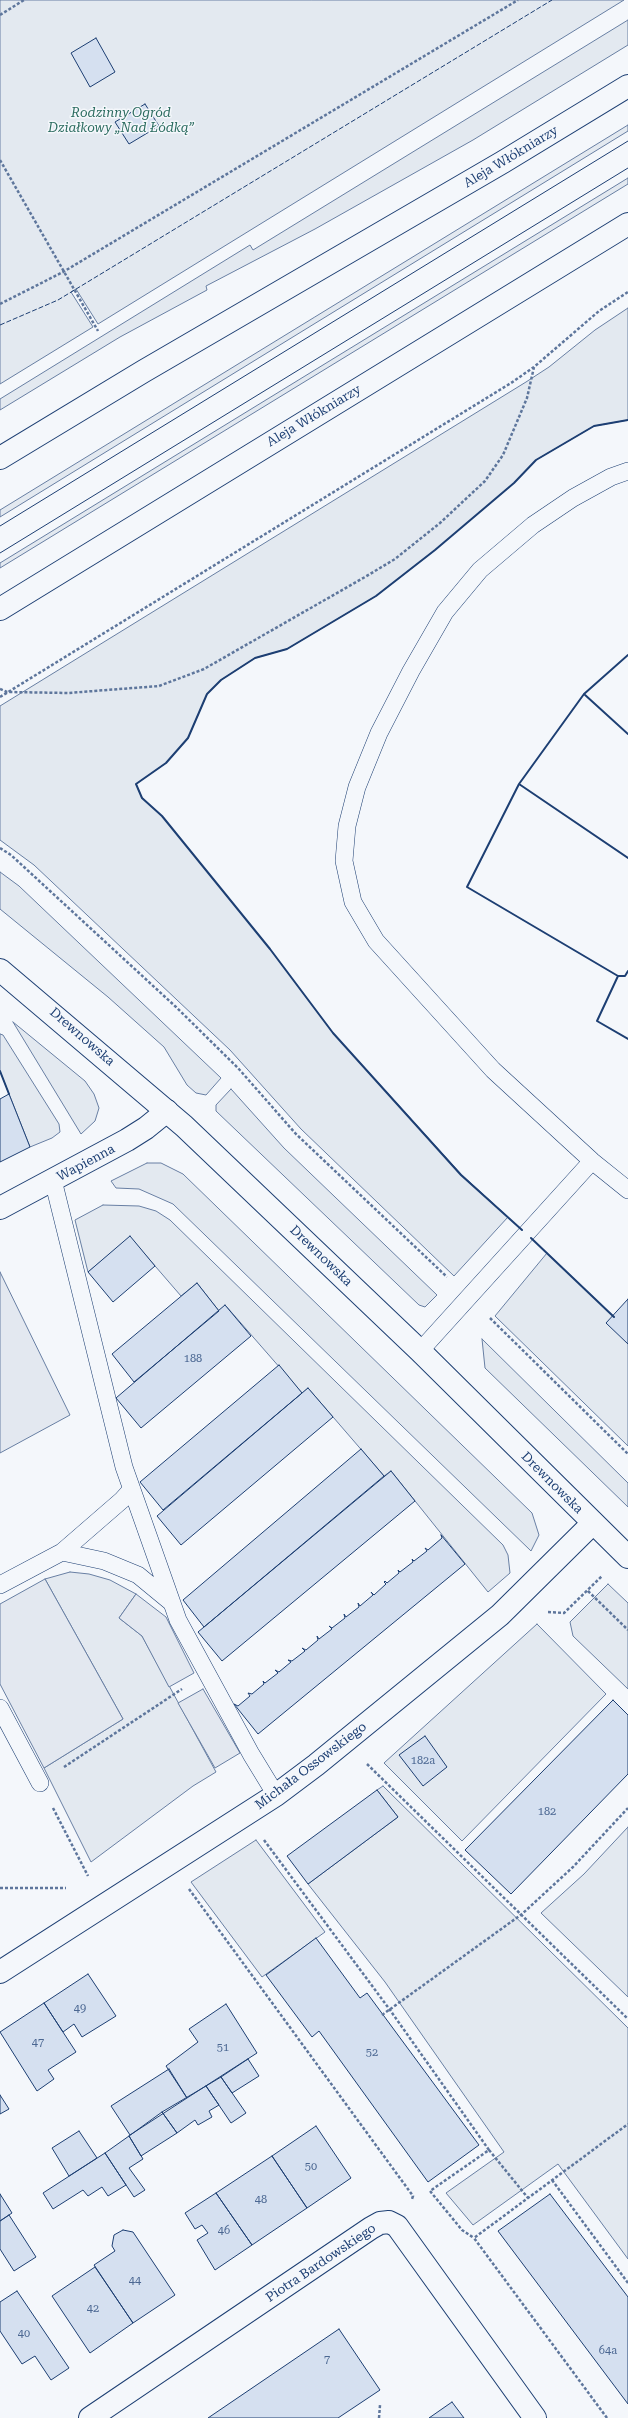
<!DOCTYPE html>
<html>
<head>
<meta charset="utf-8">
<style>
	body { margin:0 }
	canvas { display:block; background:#f4f7fb }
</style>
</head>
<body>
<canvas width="628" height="2418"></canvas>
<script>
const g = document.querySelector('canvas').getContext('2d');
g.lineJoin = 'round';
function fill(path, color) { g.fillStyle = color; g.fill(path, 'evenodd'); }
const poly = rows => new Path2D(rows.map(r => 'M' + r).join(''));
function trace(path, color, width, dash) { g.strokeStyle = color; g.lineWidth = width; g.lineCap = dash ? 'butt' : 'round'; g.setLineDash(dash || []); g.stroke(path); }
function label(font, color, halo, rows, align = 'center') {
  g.font = font + ' "Roboto Serif",serif'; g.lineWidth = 3; g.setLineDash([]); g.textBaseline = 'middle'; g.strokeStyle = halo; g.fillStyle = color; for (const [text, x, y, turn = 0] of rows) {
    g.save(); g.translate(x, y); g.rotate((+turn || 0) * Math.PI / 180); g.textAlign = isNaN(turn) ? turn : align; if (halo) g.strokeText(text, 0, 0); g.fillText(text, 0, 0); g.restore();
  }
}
const green = poly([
	[0,0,624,0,98,324,76,289,71,292,93,327,0,384,0,0],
	[628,20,628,45,473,140,315,229,206,286,207,290,120,337,0,410,0,399,250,245,253,250,628,20],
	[628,125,628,131,0,517,0,510,628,125],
	[628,178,628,184,0,568,0,563,628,178],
	[628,308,628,420,594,426,536,460,514,483,435,550,376,596,287,649,255,658,221,680,207,694,188,738,166,763,136,784,142,798,162,816,270,949,333,1033,461,1174,508,1217,454,1276,301,1129,230,1050,34,865,0,840,0,706,526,382,549,367,595,330,628,308],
	[0,872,19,886,221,1078,206,1095,196,1093,187,1085,164,1047,108,997,0,909,0,872],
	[13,1022,85,1081,94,1094,99,1108,95,1121,81,1134,13,1022],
	[0,1034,3,1035,59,1124,60,1132,52,1138,30,1147,0,1071,0,1034],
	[231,1089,284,1148,437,1295,425,1307,419,1305,216,1111,216,1105,231,1089],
	[147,1163,161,1163,183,1174,532,1513,539,1535,531,1551,173,1204,139,1189,116,1188,111,1181,147,1163],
	[103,1205,139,1206,156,1211,170,1220,503,1545,508,1555,510,1573,488,1592,391,1471,384,1476,308,1388,302,1393,226,1306,219,1311,197,1283,181,1296,130,1237,88,1272,75,1220,103,1205],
	[547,1253,628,1330,628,1446,495,1316,547,1253],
	[482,1339,628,1483,628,1507,485,1368,482,1339],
	[70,1572,89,1574,110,1580,136,1594,119,1618,142,1636,216,1772,193,1786,91,1862,44,1768,123,1719,45,1579,70,1572],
	[608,1584,628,1603,628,1689,573,1636,570,1622,608,1584],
	[537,1624,606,1694,462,1841,384,1763,537,1624],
	[383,1786,628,2028,628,2259,558,2164,473,2225,446,2193,504,2152,385,1982,308,1884,398,1817,377,1790,383,1786],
	[628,1827,628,1997,541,1913,584,1874,628,1827],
	[256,1840,325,1932,262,1977,191,1882,256,1840]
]);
const parking = poly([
	[0,1272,70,1415,0,1453,0,1272],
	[45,1579,123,1719,44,1768,0,1684,0,1604,45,1579],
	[136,1594,166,1617,194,1673,169,1687,142,1636,119,1618,136,1594],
	[203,1689,240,1753,215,1768,178,1703,203,1689]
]);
const building = poly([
	[96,38,115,72,90,87,71,53,96,38],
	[145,104,159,126,129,144,115,122,145,104],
	[9,1094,30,1147,0,1162,0,1099,9,1094],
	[130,1236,155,1266,113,1302,88,1272,130,1236],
	[197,1283,219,1311,134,1382,112,1354,197,1283],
	[628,1299,628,1344,606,1323,628,1299],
	[225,1305,251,1336,141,1428,116,1398,225,1305],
	[279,1365,302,1393,163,1510,140,1482,279,1365],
	[308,1388,333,1417,181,1545,157,1516,308,1388],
	[361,1449,384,1476,204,1627,183,1600,361,1449],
	[391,1471,415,1501,222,1661,198,1632,391,1471],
	[441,1535,465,1564,258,1734,234,1704,238,1706,250,1696,248,1693,252,1694,264,1684,263,1681,265,1683,278,1673,275,1670,279,1672,291,1662,288,1660,292,1661,305,1651,302,1648,306,1650,318,1640,317,1636,319,1639,332,1629,329,1626,332,1628,345,1618,344,1614,346,1617,359,1607,358,1603,360,1606,373,1595,371,1592,374,1595,386,1584,384,1582,385,1581,387,1583,399,1573,398,1570,400,1572,413,1562,412,1559,414,1561,427,1551,425,1548,428,1550,442,1538,441,1535],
	[613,1700,628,1715,628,1774,511,1894,465,1850,613,1700],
	[425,1736,447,1767,423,1786,399,1755,425,1736],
	[377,1790,398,1817,308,1884,287,1856,377,1790],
	[316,1938,360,1998,367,1993,479,2145,428,2182,319,2031,312,2037,266,1975,316,1938],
	[88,1974,116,2016,82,2037,74,2024,63,2032,44,2003,88,1974],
	[44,2003,76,2052,48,2070,54,2079,37,2091,0,2032,44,2003],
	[226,2004,257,2053,187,2098,166,2066,198,2042,189,2029,226,2004],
	[248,2059,259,2076,232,2093,221,2077,248,2059],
	[169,2069,187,2098,130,2135,111,2106,169,2069],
	[221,2077,246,2113,231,2123,206,2086,221,2077],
	[206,2086,219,2105,209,2111,212,2117,198,2125,195,2120,177,2133,162,2112,206,2086],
	[0,2095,9,2109,0,2114,0,2095],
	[162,2112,177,2133,141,2156,129,2136,162,2112],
	[316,2126,351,2178,307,2208,272,2156,316,2126],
	[79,2131,97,2158,69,2176,52,2148,79,2131],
	[129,2136,143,2159,129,2168,145,2190,134,2197,105,2153,129,2136],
	[105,2153,126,2185,108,2196,102,2187,88,2196,83,2190,53,2209,43,2193,105,2153],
	[272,2156,307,2208,252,2245,216,2193,272,2156],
	[216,2193,252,2245,215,2270,197,2240,208,2233,202,2225,195,2229,185,2213,216,2193],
	[0,2194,12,2213,0,2221,0,2194],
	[550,2194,628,2297,628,2404,498,2231,550,2194],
	[9,2215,36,2257,14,2271,0,2249,0,2221,9,2215],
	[123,2230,133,2232,175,2295,133,2323,94,2265,115,2251,112,2246,114,2235,123,2230],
	[95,2267,133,2323,90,2353,52,2296,95,2267],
	[17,2291,69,2368,51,2380,35,2356,22,2364,0,2331,0,2302,17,2291],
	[339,2329,380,2390,338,2418,208,2418,339,2329],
	[452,2402,464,2418,429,2418,452,2402]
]);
const path = poly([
	[0,15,24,0],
	[0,160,98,331],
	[0,304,63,272,518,0],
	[0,689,7,692,68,693,159,686,204,669,365,577,395,559,440,523,485,481,503,455,527,398,534,367],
	[0,697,511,383,534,367,599,311,628,292],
	[0,848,11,855,176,1007,238,1068,296,1134,447,1277],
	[490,1318,628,1454],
	[588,1591,628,1630],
	[548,1612,564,1613,602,1576],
	[367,1764,628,2019],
	[64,1767,182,1689],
	[53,1808,88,1876],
	[264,1840,390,2010,489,2150,430,2191,462,2230,474,2238],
	[0,1888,66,1888],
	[189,1889,413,2196,412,2199],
	[382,2015,522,1914,573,1867,628,1808],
	[489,2150,528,2198],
	[552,2180,628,2283],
	[379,2418,380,2405],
	[607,2418,474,2238,628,2124]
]);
const service = poly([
	[628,471,611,477,573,498,533,525,480,570,445,612,411,671,379,733,357,787,347,826,344,861,353,902,376,941,493,1070,592,1161,628,1190],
	[53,1180,124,1467,178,1620,251,1754,276,1795],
	[420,1351,592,1161],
	[62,1552,104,1561,138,1575,172,1603],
	[0,1585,62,1552,122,1500,131,1490],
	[0,1708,40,1783]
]);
const minor = poly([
	[0,1208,127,1140,146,1128,167,1111],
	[0,1972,276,1795,316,1765,500,1615,593,1523],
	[90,2418,371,2228,380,2223,389,2222,397,2226,535,2418]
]);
const secondary = poly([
	[0,970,184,1126,420,1351,628,1557]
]);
const primary = poly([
	[0,458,144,371,503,162,628,86],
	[0,609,628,224]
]);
const tram = poly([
	[0,526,628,141],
	[0,553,628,168]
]);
const fence = poly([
	[0,325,58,300,552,0]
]);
const wall = poly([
	[628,655,584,694,519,784,467,887,618,976,625,976,628,971],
	[584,694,628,734],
	[519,784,628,858],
	[618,976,597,1021,628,1039],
	[0,1071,9,1094],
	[522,1230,461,1175,333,1033,270,949,162,816,142,798,136,784,166,763,188,738,207,694,221,680,255,658,287,649,376,596,435,550,514,483,536,460,594,426,628,420],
	[531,1238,614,1317]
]);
const numberNames = [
	["188",193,1359],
	["182a",423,1761],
	["182",547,1812],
	["49",80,2009],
	["47",38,2043],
	["51",223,2048],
	["52",372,2053],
	["50",311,2167],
	["48",261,2200],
	["46",224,2231],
	["44",135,2281],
	["42",93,2309],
	["40",24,2334],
	["64a",608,2351],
	["7",327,2360]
];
const parkNames = [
	["Rodzinny Ogród",121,113],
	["Działkowy „Nad Łódką”",121,128]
];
const streetNames = [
	["Aleja Włókniarzy",511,157,-31],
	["Aleja Włókniarzy",314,416,-31],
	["Drewnowska",82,1037,41],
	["Wapienna",86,1163,-28],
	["Drewnowska",321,1256,44],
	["Drewnowska",552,1483,45],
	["Michała Ossowskiego",311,1766,-37],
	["Piotra Bardowskiego",321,2263,-34]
];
fill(green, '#e3e9f0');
trace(green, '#687fa3', 1);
fill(parking, '#e3e8f0');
trace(parking, '#687fa3', 1);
fill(building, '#d5e0f0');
trace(building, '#1d3f73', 1);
trace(service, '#1d3f73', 18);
trace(minor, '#1d3f73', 24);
trace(secondary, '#1d3f73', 24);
trace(primary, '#1d3f73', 24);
trace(path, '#5e769c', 2.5, [3, 2]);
trace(service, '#f4f7fb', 17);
trace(minor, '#f4f7fb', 22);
trace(secondary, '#f4f7fb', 22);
trace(primary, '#f4f7fb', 22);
trace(tram, '#1d3f73', 1);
trace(fence, '#1d3f73', 1, [5, 2]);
trace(wall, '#1d3f73', 2);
label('11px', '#4b6792', null, numberNames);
label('italic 13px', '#2c6c60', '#f4f7fb', parkNames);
label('13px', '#1d3f73', '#f4f7fb', streetNames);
</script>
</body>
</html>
